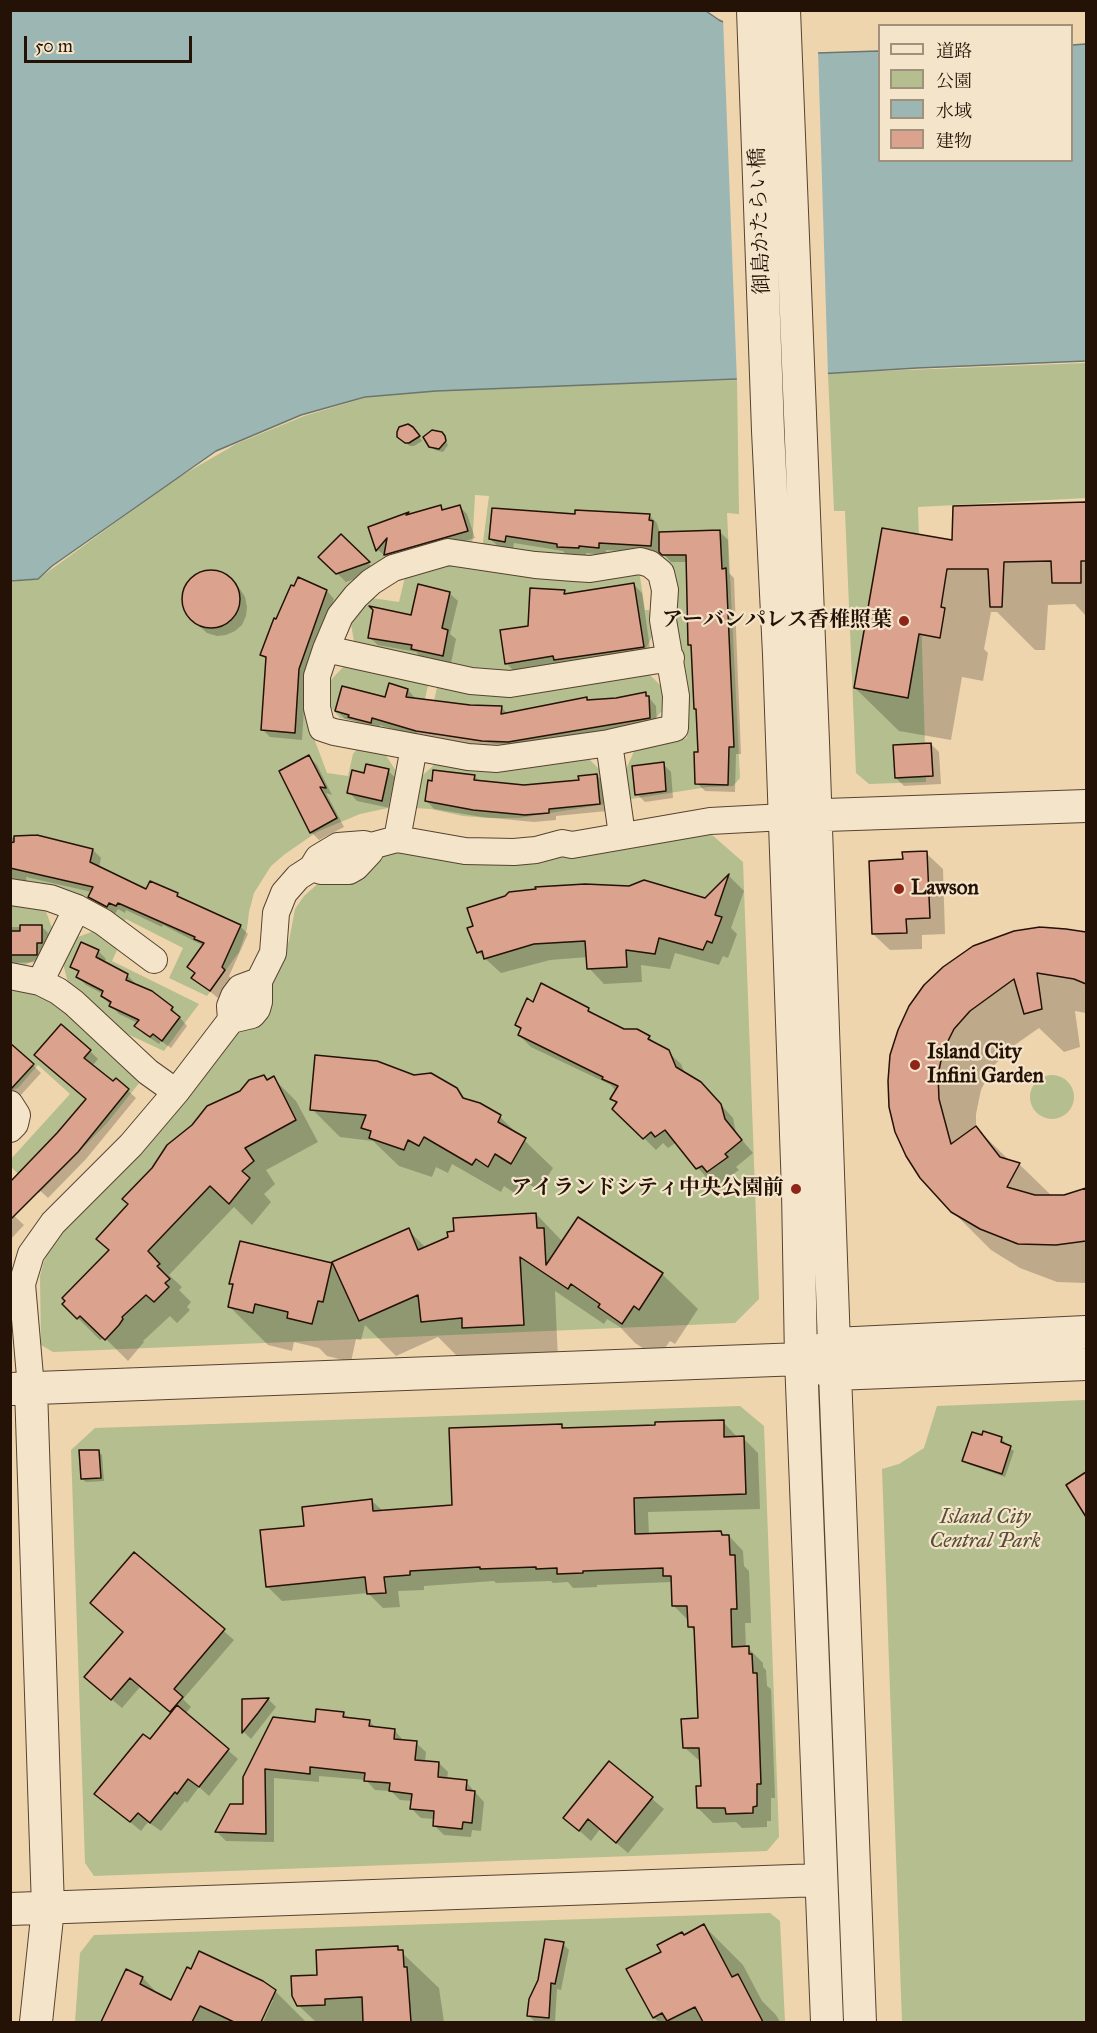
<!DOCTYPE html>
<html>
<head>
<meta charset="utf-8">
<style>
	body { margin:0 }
	#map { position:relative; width:1097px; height:2033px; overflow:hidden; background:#eed5ae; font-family:"IM FELL Great Primer","Noto Serif JP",serif }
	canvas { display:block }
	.frame { position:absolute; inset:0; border:12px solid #241206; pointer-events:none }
	.legend { position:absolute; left:878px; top:24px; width:195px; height:138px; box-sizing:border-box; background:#f4e4ca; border:2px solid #a1907c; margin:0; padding:8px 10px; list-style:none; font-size:18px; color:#241206 }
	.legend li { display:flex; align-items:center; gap:12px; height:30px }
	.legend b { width:30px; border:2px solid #a1907c }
	.scale { position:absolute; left:24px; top:36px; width:168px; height:27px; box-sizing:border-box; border:3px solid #241206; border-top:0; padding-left:8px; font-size:18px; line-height:21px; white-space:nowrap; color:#241206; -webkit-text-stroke:4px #f4e4ca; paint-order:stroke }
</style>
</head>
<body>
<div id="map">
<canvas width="1097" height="2033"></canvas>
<div class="frame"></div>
<ul class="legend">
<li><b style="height:8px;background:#f4e4ca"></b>道路</li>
<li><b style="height:16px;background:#b4be8e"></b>公園</li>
<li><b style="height:16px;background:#9cb7b3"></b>水域</li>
<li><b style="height:16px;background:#dba28e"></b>建物</li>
</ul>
<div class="scale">50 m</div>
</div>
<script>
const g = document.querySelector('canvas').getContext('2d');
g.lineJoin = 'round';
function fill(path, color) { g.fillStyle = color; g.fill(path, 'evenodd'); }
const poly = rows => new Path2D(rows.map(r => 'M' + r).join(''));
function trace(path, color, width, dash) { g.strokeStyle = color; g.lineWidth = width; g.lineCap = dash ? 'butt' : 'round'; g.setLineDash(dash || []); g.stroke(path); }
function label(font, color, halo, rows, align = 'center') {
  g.font = font + ' "IM FELL Great Primer","Noto Serif JP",serif'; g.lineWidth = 4.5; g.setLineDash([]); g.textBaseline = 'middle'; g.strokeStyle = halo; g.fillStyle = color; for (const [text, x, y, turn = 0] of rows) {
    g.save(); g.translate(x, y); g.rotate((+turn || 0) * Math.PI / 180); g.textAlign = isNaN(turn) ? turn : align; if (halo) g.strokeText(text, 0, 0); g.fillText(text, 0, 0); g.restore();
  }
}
const green = poly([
	[1086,363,1086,498,918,507,926,782,869,784,856,773,845,511,834,511,828,373],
	[737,380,739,514,727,513,740,778,733,786,708,787,631,799,626,769,636,747,687,738,687,711,675,632,670,573,592,559,482,550,489,496,475,495,472,549,357,583,312,733,327,773,348,776,353,754,357,749,385,754,396,771,388,808,360,814,317,832,285,854,271,866,254,893,249,912,247,929,239,952,207,996,169,978,183,948,126,919,122,924,11,883,10,582,38,579,174,480,236,444,304,416,368,397,428,389],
	[447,562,639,570,645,610,649,610,654,633,643,654,505,676,355,647,351,624,371,598,399,602,406,573],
	[346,664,429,681,417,734,340,718,329,705,330,681],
	[647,672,663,688,665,707,652,723,518,744,496,744,427,732,438,683,549,688,550,691,566,689,566,686],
	[585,755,602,772,606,804,519,818,488,818,463,816,431,809,414,808,421,777,439,760],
	[711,834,743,862,759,1299,735,1323,53,1352,41,1345,40,1276,44,1261,51,1245,267,994,289,941,295,909,304,896,320,882,368,858,398,851],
	[11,902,44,906,52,928,39,958,25,965,11,964],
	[97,930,119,946,112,961,199,1004,164,1051,125,1033,68,982,63,964,75,938],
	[11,987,55,1000,140,1082,107,1123,39,1193,11,1167,10,1160,70,1094,38,1065,18,1088,11,1091],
	'1030 1097a22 22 0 1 1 44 0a22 22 0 1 1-44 0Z',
	[1086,1400,1086,2022,902,2022,882,1469,899,1464,924,1448,937,1406],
	[740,1406,764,1426,779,1837,767,1851,94,1876,85,1863,71,1450,95,1428],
	[831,1564,851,2022,841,2022,826,1629],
	[770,1913,780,1921,785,2022,75,2022,80,1953,94,1935]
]);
const water = poly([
	[11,11,706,11,719,20,771,43,817,53,879,51,880,160,1072,160,1072,45,1086,44,1086,361,917,368,737,379,436,391,365,397,301,415,216,451,52,566,38,579,11,581,11,11]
]);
const pier = poly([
	[723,18,772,40,818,50,828,376,737,382]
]);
const shadow = poly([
	[416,432,422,441,414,446,410,446,403,441],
	[441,433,448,445,443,452,435,450,431,446],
	[1086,503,1086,616,1075,604,1048,605,1045,650,1035,650,997,612,991,612,984,649,988,653,983,681,962,677,951,740,899,731,855,688,953,542,954,507],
	[440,507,444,511,460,507,467,514,475,538,393,562,378,550,370,527,408,514,410,516],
	[576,515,649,515,657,523,660,534,720,532,728,540,729,573,734,578,741,754,736,754,735,792,705,791,697,783,699,754,698,711,695,708,693,648,689,644,687,562,671,562,659,549,658,553,606,550,606,555,586,553,586,555,566,554,563,551,514,543,513,549,498,546,490,539],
	[341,536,376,571,346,582,320,557],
	[204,572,214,572,223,575,240,589,245,597,247,607,246,616,242,625,235,631,226,635,217,636,207,633,191,618,185,610,183,601,184,591,188,583,195,576],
	[634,585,642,593,651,655,515,672,507,664,530,627,564,591,568,595],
	[327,591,334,599,306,677,302,740,270,737,262,729,267,660,262,655],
	[449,593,458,601,450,634,456,639,451,663,421,657,416,652,378,645,369,637,413,617],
	[408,690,416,699,469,706,501,707,508,714,586,698,589,701,616,699,646,694,656,706,657,726,492,749,425,739,380,725,379,730,358,725,354,721,345,719,337,711,386,699],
	[931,744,939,752,941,784,904,786,896,778],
	[309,757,317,765,332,795,326,793,344,827,319,840,311,832],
	[663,764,671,772,673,798,645,802,637,794],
	[388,771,397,779,390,808,357,801,349,792,365,775],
	[597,775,604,783,607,811,556,816,556,820,534,822,482,817,434,809,427,801,475,777,480,782,524,786,580,781],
	[36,837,93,850,101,858,99,868,147,891,177,895,183,900,240,926,248,934,229,976,232,979,218,998,193,978,204,946,163,925,162,927,126,910,125,913,118,909,115,914,98,904,90,896,92,892,26,877,27,883,10,884,10,838],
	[926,853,943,869,945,934,922,935,922,949,890,950,873,934,904,861],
	[729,876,744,891,731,928,737,934,728,958,723,956,719,965,675,953,670,969,641,965,642,982,604,984,589,968,588,957,550,960,501,973,478,952,469,929,706,900],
	[10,927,42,927,50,935,44,962,10,963],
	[1066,930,1086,934,1086,1013,1075,1011,1080,1047,1064,1052,1039,1028,1009,1049,992,1068,981,1090,976,1114,976,1128,1010,1161,1019,1164,1052,1196,1064,1196,1086,1190,1086,1283,1057,1282,1020,1268,991,1250,952,1211,892,1055],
	[98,951,106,959,104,963,127,975,135,983,135,985,172,1008,187,1026,171,1048,161,1041,159,1044,144,1034,136,1026,138,1023,119,1014,102,996,103,994,86,985,78,977,79,973,72,966],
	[534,1004,588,1009,595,1016,615,1027,649,1037,658,1046,668,1052,681,1064,685,1074,713,1096,733,1118,736,1133,753,1153,736,1167,739,1170,720,1183,715,1178,709,1181,677,1142,668,1148,663,1143,656,1150,614,1108,617,1104,612,1098,616,1091,611,1085,531,1047,519,1035,522,1030,516,1024],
	[90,1051,98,1059,92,1066,113,1083,116,1080,136,1098,86,1159,48,1198,21,1173,58,1134,87,1100,36,1055],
	[33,1065,41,1073,20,1096,10,1088],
	[273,1078,296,1101,318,1142,266,1170,275,1184,264,1194,271,1202,252,1225,234,1207,169,1275,182,1287,179,1290,191,1302,187,1307,190,1310,177,1323,170,1316,143,1341,144,1342,128,1361,104,1337,100,1340,64,1304,110,1251,268,1081],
	[456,1089,467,1100,500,1117,553,1168,539,1190,523,1181,516,1194,504,1186,501,1192,452,1164,448,1173,436,1167,432,1177,399,1166,373,1141,340,1137,312,1109],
	[10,1212,24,1225,10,1240],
	[536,1214,563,1242,662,1274,698,1309,675,1344,670,1341,658,1358,635,1343,620,1327,607,1319,604,1324,555,1291,558,1360,499,1363,490,1354,458,1357,438,1337,396,1356,365,1325,361,1340,356,1339,351,1362,327,1356,319,1348,294,1342,292,1351,268,1345,229,1306,234,1286,231,1283,331,1264,337,1270,408,1230,426,1248],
	[723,1422,738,1438,743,1438,758,1453,760,1509,648,1512,649,1535,721,1533,724,1536,729,1536,743,1551,744,1566,749,1571,751,1623,745,1623,746,1648,748,1648,763,1663,763,1667,766,1670,767,1686,771,1689,775,1798,771,1798,771,1821,767,1821,767,1827,742,1828,736,1822,713,1823,698,1808,702,1787,701,1762,684,1747,700,1720,696,1633,690,1626,688,1620,674,1606,671,1582,597,1585,597,1587,573,1588,568,1582,553,1583,551,1581,496,1583,494,1581,424,1586,424,1590,398,1591,400,1607,383,1608,368,1593,282,1601,267,1586,306,1527,372,1501,383,1511,453,1506,561,1425,566,1430],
	[1001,1439,1005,1442,1004,1445,1014,1451,1005,1477,968,1464,964,1461],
	[98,1451,102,1455,104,1481,86,1482,82,1479],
	[134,1554,234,1640,183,1699,191,1707,185,1714,238,1759,209,1796,199,1787,187,1803,185,1801,161,1831,148,1822,141,1831,96,1794,150,1741,172,1714,140,1687,122,1708,96,1686,125,1632],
	[243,1700,269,1700,276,1707,251,1739,244,1732],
	[343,1713,349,1719,369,1721,376,1728,394,1730,404,1741,416,1743,426,1752,425,1762,439,1763,448,1772,447,1780,466,1782,484,1802,481,1831,472,1830,471,1837,444,1835,435,1826,435,1819,421,1818,412,1809,413,1801,400,1800,391,1791,375,1790,366,1780,319,1776,319,1782,274,1778,274,1842,226,1841,217,1832,245,1806,245,1777,316,1723],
	[610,1763,664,1809,628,1853,600,1829,591,1841,565,1818],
	[704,1926,743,1965,762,2001,776,2015,780,2022,659,2022,654,2018,663,1952,685,1936],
	[563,1944,569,1950,561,1990,557,1989,555,2022,535,2022,529,2016],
	[397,1948,439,1988,444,2022,316,2022,298,2005,318,1977],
	[127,1971,143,1978,160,1996,172,2002,275,1991,306,2022,263,2022,273,2000,270,2000,259,2022,103,2022]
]);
const building = poly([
	[408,424,413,427,420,436,409,443,405,443,397,437,397,432,399,427,408,424],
	[432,430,442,432,445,436,446,441,439,449,429,447,423,437,432,430],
	[1086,502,1086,561,1081,561,1081,583,1052,583,1051,561,1004,562,1002,607,990,607,988,569,947,569,941,607,945,608,940,638,919,634,908,698,854,688,882,528,952,540,953,506,1086,502],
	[441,505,442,510,460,505,468,531,384,555,387,538,376,551,368,527,409,512,406,515,441,505],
	[492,508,575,514,575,510,650,514,649,520,653,521,651,546,599,543,599,548,579,546,579,548,557,547,557,544,506,536,505,542,489,539,492,508],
	[720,530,722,569,726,568,734,747,729,747,728,785,695,784,694,752,698,752,696,709,694,709,691,645,688,645,686,555,662,555,659,552,659,532,720,530],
	[341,534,370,562,336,574,318,557,341,534],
	'182 599a29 29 0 1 1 58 0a29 29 0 1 1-58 0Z',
	[298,577,327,590,299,669,295,733,261,730,266,657,260,655,274,618,276,619,291,585,294,586,298,577],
	[634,583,644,647,554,660,553,656,505,664,500,630,528,626,530,588,565,590,564,594,634,583],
	[418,584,450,592,442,628,448,630,443,656,411,649,412,645,368,638,373,610,369,606,411,615,418,584],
	[389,683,408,689,406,697,470,705,502,706,501,714,587,697,587,700,616,698,646,692,646,696,649,696,650,718,508,742,482,741,416,731,372,718,371,723,348,717,349,715,335,711,342,686,385,697,389,683],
	[931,743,933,776,895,778,893,745,931,743],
	[309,755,326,788,320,787,337,818,310,833,279,771,309,755],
	[664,762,666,791,635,795,632,766,664,762],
	[366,764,389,769,382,801,347,793,352,770,364,773,366,764],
	[433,770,475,775,474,780,524,785,579,780,578,776,597,774,600,804,549,809,549,813,525,815,473,810,425,801,428,780,432,781,433,770],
	[37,835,93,849,90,862,146,889,150,881,178,893,177,896,241,925,222,967,225,970,210,991,191,978,195,973,187,967,204,943,194,939,195,937,118,903,116,906,109,903,107,907,88,897,93,887,10,868,10,843,14,842,14,836,37,835],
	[927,851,930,918,906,919,907,933,872,934,869,861,903,859,902,852,927,851],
	[729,874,715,915,722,917,712,943,707,941,703,950,659,938,655,954,626,950,627,967,587,969,585,941,534,944,484,959,482,951,477,953,467,928,473,926,467,908,505,896,509,892,536,889,535,887,585,884,629,886,644,880,705,898,729,874],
	[20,925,42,925,42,943,37,943,37,955,10,955,10,931,20,931,20,925],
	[1040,927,1066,929,1086,932,1086,984,1074,979,1037,973,1042,1009,1024,1014,1014,979,970,1011,954,1029,943,1051,938,1075,939,1099,951,1144,976,1126,1000,1157,1020,1163,1007,1187,1035,1195,1064,1195,1086,1188,1086,1241,1056,1245,1018,1244,980,1229,951,1212,920,1178,906,1156,895,1132,889,1107,888,1081,890,1055,898,1030,909,1006,924,985,943,967,973,946,1014,931,1040,927],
	[81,942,99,950,96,957,128,974,126,980,152,991,173,1007,171,1010,180,1017,162,1041,153,1034,150,1037,134,1026,139,1020,109,1006,111,1002,101,996,103,991,76,977,79,971,70,967,81,942],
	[541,983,589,1008,588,1011,624,1029,637,1029,650,1036,648,1039,669,1050,676,1067,701,1082,721,1104,725,1119,742,1140,725,1154,728,1157,707,1172,702,1166,696,1169,665,1130,655,1137,651,1132,643,1139,612,1109,617,1102,610,1099,618,1086,602,1079,603,1077,518,1035,521,1028,515,1025,527,998,533,1002,541,983],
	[61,1024,91,1050,84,1058,113,1081,116,1078,129,1089,78,1152,10,1220,10,1182,57,1133,86,1099,34,1055,61,1024],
	[10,1043,34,1064,11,1089,10,1089,10,1043],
	[315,1055,377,1061,414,1075,431,1073,457,1088,463,1098,480,1103,501,1115,498,1122,526,1138,511,1164,495,1154,488,1167,476,1159,472,1165,424,1137,419,1146,408,1140,404,1150,369,1138,371,1131,361,1128,366,1115,310,1110,315,1055],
	[264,1075,267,1080,274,1076,296,1120,245,1148,254,1161,242,1171,250,1178,229,1204,210,1186,148,1251,160,1264,157,1266,170,1279,165,1283,169,1287,154,1302,146,1295,122,1317,123,1319,119,1325,105,1340,80,1316,77,1319,62,1304,65,1301,62,1298,109,1250,96,1239,128,1204,122,1199,152,1168,167,1145,192,1125,207,1106,240,1091,249,1080,264,1075],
	[536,1213,537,1228,544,1228,546,1265,578,1217,663,1273,639,1310,634,1306,622,1324,598,1307,600,1304,571,1284,568,1289,520,1257,524,1325,462,1328,462,1318,421,1322,418,1295,359,1321,332,1262,409,1228,418,1250,448,1237,447,1232,454,1231,453,1218,536,1213],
	[240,1241,332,1263,323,1302,318,1301,312,1324,287,1318,288,1312,255,1304,253,1313,228,1307,233,1284,229,1284,240,1241],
	[724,1420,724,1437,744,1436,746,1494,634,1498,635,1534,721,1531,722,1535,729,1535,730,1555,735,1555,737,1609,731,1609,732,1647,749,1646,749,1654,752,1654,753,1673,757,1673,761,1784,757,1784,757,1806,753,1807,753,1813,726,1814,725,1808,697,1808,696,1786,701,1786,699,1748,683,1748,681,1719,698,1718,694,1627,688,1627,687,1606,672,1606,671,1576,663,1576,663,1568,583,1571,583,1573,557,1574,557,1568,536,1569,536,1567,480,1569,480,1567,410,1571,410,1575,384,1577,386,1593,367,1594,365,1577,266,1587,260,1530,304,1526,302,1507,372,1499,373,1511,452,1505,449,1428,562,1424,562,1428,655,1425,655,1422,724,1420],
	[983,1431,1002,1437,1001,1442,1011,1446,1002,1474,962,1461,972,1432,982,1435,983,1431],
	[79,1450,99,1450,101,1478,81,1479,79,1450],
	[1086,1472,1086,1517,1066,1485,1086,1472],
	[134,1552,225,1629,174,1689,183,1697,170,1712,130,1678,111,1700,84,1677,123,1632,90,1603,134,1552],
	[269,1698,258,1713,242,1733,242,1699,269,1698],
	[177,1705,229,1749,199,1787,188,1779,177,1794,175,1792,150,1823,138,1813,130,1822,94,1794,143,1734,150,1739,177,1705],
	[316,1709,344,1712,343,1717,370,1720,369,1726,395,1729,394,1739,417,1741,415,1760,439,1762,438,1777,467,1780,466,1790,475,1791,472,1823,463,1822,462,1829,433,1826,434,1811,410,1809,412,1794,389,1791,390,1783,364,1781,365,1773,310,1767,310,1774,265,1769,266,1834,215,1832,230,1804,243,1804,243,1777,273,1717,315,1722,316,1709],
	[609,1761,653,1797,616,1843,588,1819,579,1831,563,1818,609,1761],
	[704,1924,732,1977,738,1974,763,2022,703,2022,695,2007,667,2021,662,2013,653,2018,626,1969,661,1952,657,1945,682,1932,684,1935,704,1924],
	[545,1939,564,1942,555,1984,551,1983,549,2018,527,2016,529,1999,538,1980,545,1939],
	[398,1946,398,1950,403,1950,404,1967,407,1967,411,2022,363,2022,362,1997,325,1999,325,2005,297,2006,292,1996,291,1976,317,1975,316,1950,398,1946],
	[199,1951,263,1981,276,1990,261,2022,234,2022,200,2006,192,2022,101,2022,126,1969,143,1977,140,1984,171,2000,187,1967,191,1969,199,1951]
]);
const minor = poly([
	[448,552,535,565,574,568,590,569,640,561,650,564,661,573,665,590,663,620,676,696,675,728,609,743,497,759,468,757,334,732,322,728,317,708,317,676,326,649,340,616,356,596,371,582,393,568,448,552],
	[326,649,471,681,510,684,671,658],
	[609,743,622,835],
	[397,839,414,747],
	[312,868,321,871,349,871,356,867,370,852,371,846],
	[10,892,50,898,77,908,103,922,154,960],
	[10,976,40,982,58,991,74,1003,148,1072,176,1092],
	[40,982,77,908],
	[231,1020,230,1006,234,996,240,988,259,981],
	[10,1104,17,1115,15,1124,10,1129],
	[31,1388,22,1284,31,1254,53,1223,131,1145,176,1092,231,1020,252,1015,257,1009,259,1002,259,981,273,953,276,913,284,893,298,877,312,868,318,858,338,846,364,844,371,846,397,839,465,851,514,852,536,850,562,843,572,845,710,821,785,817]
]);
const tertiary = poly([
	[753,10,768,431,779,654,798,1191,801,1359,827,2022],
	[784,10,813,742,835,1374,860,2022],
	[797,816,1086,806],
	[816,1366,835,1374,1086,1364],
	[31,1388,48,1908,36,2022],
	[10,1389,801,1359,834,1344,1086,1332],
	[10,1909,820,1880]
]);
const markers = [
	[904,621,6,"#8f2418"],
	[899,889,6,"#8f2418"],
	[915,1065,6,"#8f2418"],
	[796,1189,6,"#8f2418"]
];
const streetNames = [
	["御島かたらい橋",761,221,-92]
];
const poiNames = [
	["アーバンパレス香椎照葉",892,621],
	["Lawson",911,889,"left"],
	["Island City",927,1053,"left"],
	["Infini Garden",927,1077,"left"],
	["アイランドシティ中央公園前",784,1189]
];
const parkNames = [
	["Island City",985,1518],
	["Central Park",985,1542]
];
fill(green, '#b4be8e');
fill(water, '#9cb7b3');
trace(water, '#6c756e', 1.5);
fill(pier, '#eed5ae');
fill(shadow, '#0003');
fill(building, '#dba28e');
trace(building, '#241206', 1.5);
trace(minor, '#564330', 28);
trace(tertiary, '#564330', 34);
trace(minor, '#f4e4ca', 26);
trace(tertiary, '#f4e4ca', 32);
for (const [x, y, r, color] of markers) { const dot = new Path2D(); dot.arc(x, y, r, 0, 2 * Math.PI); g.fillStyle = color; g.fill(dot); trace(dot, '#f4e4ca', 2); }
label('21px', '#241206', '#f4e4ca', streetNames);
label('bold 21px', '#241206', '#f4e4ca', poiNames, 'right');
label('italic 21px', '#564e36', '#f4e4ca', parkNames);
</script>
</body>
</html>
